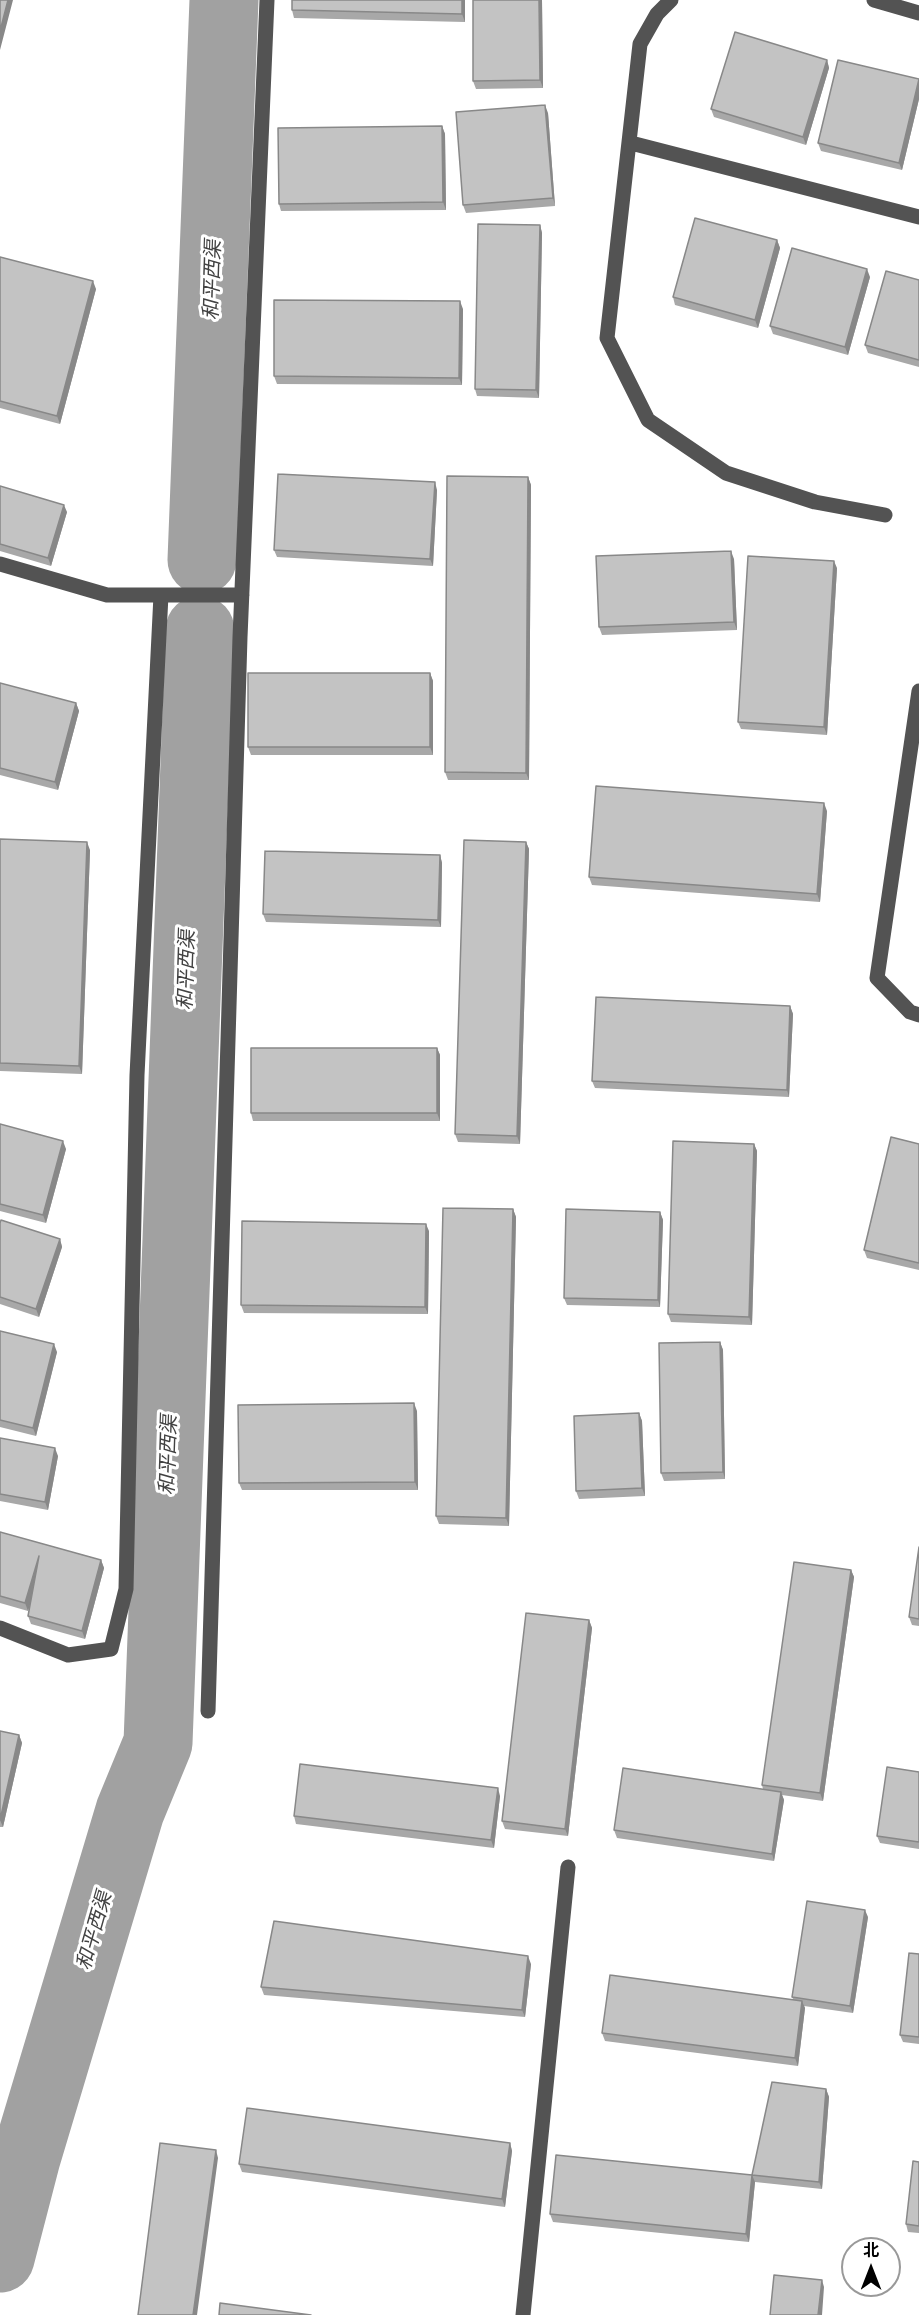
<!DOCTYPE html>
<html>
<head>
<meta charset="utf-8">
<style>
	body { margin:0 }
	#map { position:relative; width:919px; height:2315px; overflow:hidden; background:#fff; font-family:"Fira Sans","Noto Sans SC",sans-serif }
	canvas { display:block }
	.north { position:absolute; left:841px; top:2237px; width:60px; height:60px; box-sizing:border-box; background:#fff; border:2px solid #999; border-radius:50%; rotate:0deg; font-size:16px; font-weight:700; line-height:24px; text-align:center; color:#000 }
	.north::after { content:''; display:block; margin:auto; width:21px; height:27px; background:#000; clip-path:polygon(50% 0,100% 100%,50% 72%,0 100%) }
</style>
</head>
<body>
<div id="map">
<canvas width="919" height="2315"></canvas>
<div class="north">北</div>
</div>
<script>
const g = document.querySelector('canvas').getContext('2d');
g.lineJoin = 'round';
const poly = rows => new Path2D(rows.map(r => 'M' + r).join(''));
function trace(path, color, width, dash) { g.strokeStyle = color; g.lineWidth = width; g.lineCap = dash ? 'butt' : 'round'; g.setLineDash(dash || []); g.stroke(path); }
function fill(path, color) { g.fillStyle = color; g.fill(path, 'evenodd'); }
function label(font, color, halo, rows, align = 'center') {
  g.font = font + ' "Fira Sans","Noto Sans SC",sans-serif'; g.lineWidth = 6; g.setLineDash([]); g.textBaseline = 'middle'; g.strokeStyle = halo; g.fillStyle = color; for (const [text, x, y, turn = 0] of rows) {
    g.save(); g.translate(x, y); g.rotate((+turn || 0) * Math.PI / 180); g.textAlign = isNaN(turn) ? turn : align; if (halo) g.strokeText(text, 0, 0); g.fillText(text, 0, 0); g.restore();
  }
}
const river = poly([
	[202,560,224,0],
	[0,2258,26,2158,130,1811,158,1743,200,630]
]);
const minor = poly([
	[671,0,657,14,640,44,607,338,648,420,726,473,815,502,885,515],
	[874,0,919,13],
	[631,143,919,217],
	[0,564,107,595,242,595],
	[919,691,877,978,910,1012,919,1015],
	[0,1628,68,1655,111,1649,126,1589,137,1075,161,595],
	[208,1711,240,637,267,0],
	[523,2315,568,1867]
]);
const wall = poly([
	[465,0,465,22,294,18,292,10],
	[542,0,543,88,476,89,473,81],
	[827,60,829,68,806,145,714,117,711,109],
	[919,79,919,99,902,170,821,151,818,143],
	[548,113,555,206,466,213,463,205],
	[442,126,445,134,446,210,281,211,279,204],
	[540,225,542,233,539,398,477,396,475,389],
	[777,240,780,248,758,328,675,305,673,297],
	[0,257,96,289,60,424,0,408],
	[870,277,848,355,773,334,770,326],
	[919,280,919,367,868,353,865,345],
	[463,309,462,385,277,384,274,376],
	[528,477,531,485,529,780,448,780,445,772],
	[0,486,67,512,51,566,0,551],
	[437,490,433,566,277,557,274,550],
	[734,559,737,630,602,635,599,627],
	[837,568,827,735,741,729,738,722],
	[430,673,433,681,433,755,251,755,248,747],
	[0,683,76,703,79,711,58,790,0,775],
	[827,811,820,902,592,885,589,877],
	[0,839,90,850,82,1074,0,1071],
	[526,842,529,849,520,1144,458,1142,455,1134],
	[440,855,442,863,441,927,266,922,263,914],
	[790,1006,793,1014,789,1097,595,1088,592,1081],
	[437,1048,440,1055,440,1121,253,1121,251,1113],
	[0,1124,66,1149,46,1223,0,1211],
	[754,1144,757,1151,752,1325,671,1322,668,1314],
	[919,1144,919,1270,867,1258,864,1250],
	[513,1209,516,1217,509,1526,439,1524,436,1516],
	[660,1212,663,1220,660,1307,567,1305,564,1298],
	[0,1223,60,1239,62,1247,39,1317,0,1304],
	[429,1231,428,1314,244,1313,241,1305],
	[0,1331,57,1352,36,1436,0,1427],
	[720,1342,723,1350,725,1479,664,1481,661,1473],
	[417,1411,418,1490,242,1490,239,1483],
	[639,1413,642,1421,645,1496,579,1499,576,1491],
	[0,1438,58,1456,48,1510,0,1501],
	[0,1532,101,1560,104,1568,85,1639,31,1624,28,1616,31,1602,28,1611,0,1603],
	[919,1547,919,1626,912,1625,909,1617],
	[851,1570,854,1577,823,1801,782,1795,784,1800,774,1861,617,1838,614,1830,763,1789,762,1785],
	[589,1620,592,1628,568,1836,505,1829,502,1821],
	[0,1731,19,1735,22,1743,3,1827,0,1827],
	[919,1772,919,1849,880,1843,877,1836],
	[500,1796,494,1848,296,1824,294,1816],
	[868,1917,853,2013,804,2006,805,2008,798,2066,605,2041,602,2033,793,1999,792,1997],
	[919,1954,919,2044,903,2042,900,2035],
	[531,1964,525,2017,264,1995,261,1987],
	[826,2089,829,2097,822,2189,755,2182,749,2242,553,2222,550,2214,752,2175],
	[510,2143,512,2151,505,2207,242,2172,239,2164],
	[919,2162,919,2233,908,2232,906,2224]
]);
const shadedWall = poly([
	[8,0,13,0,0,50,0,31],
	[462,0,465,0,465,22,462,14],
	[539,0,542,0,543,88,540,80],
	[827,60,829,68,806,145,803,137],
	[919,80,919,99,902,170,899,163],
	[545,105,548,113,555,206,553,198],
	[442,126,445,134,446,210,443,202],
	[540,225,542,233,539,398,536,390],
	[777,240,780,248,758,328,755,320],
	[867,269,870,277,848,355,845,347],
	[93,281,96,289,60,424,57,416],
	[460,301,463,309,462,385,459,378],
	[528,477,531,485,529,780,526,773],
	[435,482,437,490,433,566,430,559],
	[64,505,67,512,51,566,48,558],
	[731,551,734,559,737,630,734,622],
	[834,561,837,568,827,735,824,727],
	[430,673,433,681,433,755,430,747],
	[76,703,79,711,58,790,55,782],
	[824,803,827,811,820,902,817,894],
	[87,842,90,850,82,1074,79,1066],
	[526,842,529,849,520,1144,517,1136],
	[440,855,442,863,441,927,438,920],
	[790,1006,793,1014,789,1097,787,1090],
	[437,1048,440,1055,440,1121,437,1113],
	[63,1141,66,1149,46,1223,43,1215],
	[754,1144,757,1151,752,1325,749,1317],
	[513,1209,516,1217,509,1526,506,1518],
	[660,1212,663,1220,660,1307,658,1300],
	[426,1224,429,1231,428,1314,425,1307],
	[60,1239,62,1247,39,1317,36,1309],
	[720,1342,723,1350,725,1479,723,1472],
	[54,1344,57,1352,36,1436,33,1428],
	[414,1403,417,1411,418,1490,415,1482],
	[639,1413,642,1421,645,1496,642,1488],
	[55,1448,58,1456,48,1510,45,1502],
	[39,1556,42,1564,28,1611,25,1603],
	[101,1560,104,1568,85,1639,82,1631],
	[851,1570,854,1577,823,1801,820,1793],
	[589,1620,592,1628,568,1836,565,1829],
	[19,1735,22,1743,3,1827,0,1820],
	[498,1788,500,1796,494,1848,491,1840],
	[781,1792,784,1800,774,1861,772,1854],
	[865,1910,868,1917,853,2013,850,2006],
	[528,1956,531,1964,525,2017,522,2010],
	[802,2001,805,2008,798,2066,795,2058],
	[826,2089,829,2097,822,2189,819,2182],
	[510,2143,512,2151,505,2207,502,2199],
	[216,2150,218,2158,197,2315,193,2315],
	[752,2175,755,2182,749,2242,746,2234],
	[822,2280,824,2287,822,2315,818,2315]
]);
const building = poly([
	[0,0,8,0,0,31,0,0],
	[292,0,462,0,462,14,292,10,292,0],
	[473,0,539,0,540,80,473,81,473,0],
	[735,32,827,60,803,137,711,109,735,32],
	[838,60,919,79,899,163,818,143,838,60],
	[545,105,553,198,463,205,456,112,545,105],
	[442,126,443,202,279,204,278,128,442,126],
	[695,218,777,240,755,320,673,297,695,218],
	[478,224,540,225,536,390,475,389,478,224],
	[792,248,867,269,845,347,770,326,792,248],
	[0,257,93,281,57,416,0,401,0,257],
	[886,271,919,280,919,360,865,345,886,271],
	[274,300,460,301,459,378,274,376,274,300],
	[278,474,435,482,430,559,274,550,278,474],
	[447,476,528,477,526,773,445,772,447,476],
	[0,486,64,505,48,558,0,544,0,486],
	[731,551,734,622,599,627,596,556,731,551],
	[748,556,834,561,824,727,738,722,748,556],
	[248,673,430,673,430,747,248,747,248,673],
	[0,683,76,703,55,782,0,768,0,683],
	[596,786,824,803,817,894,589,877,596,786],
	[0,839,87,842,79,1066,0,1063,0,839],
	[464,840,526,842,517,1136,455,1134,464,840],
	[265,851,440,855,438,920,263,914,265,851],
	[596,997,790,1006,787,1090,592,1081,596,997],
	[251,1048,437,1048,437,1113,251,1113,251,1048],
	[0,1124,63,1141,43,1215,0,1204,0,1124],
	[891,1137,919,1144,919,1263,864,1250,891,1137],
	[673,1141,754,1144,749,1317,668,1314,673,1141],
	[443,1208,513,1209,506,1518,436,1516,443,1208],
	[566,1209,660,1212,658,1300,564,1298,566,1209],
	[1,1220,60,1239,36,1309,0,1297,0,1223,1,1220],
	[242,1221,426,1224,425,1307,241,1305,242,1221],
	[0,1331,54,1344,33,1428,0,1420,0,1331],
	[720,1342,723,1472,661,1473,659,1343,720,1342],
	[414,1403,415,1482,239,1483,238,1405,414,1403],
	[639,1413,642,1488,576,1491,574,1416,639,1413],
	[0,1438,55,1448,45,1502,0,1494,0,1438],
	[0,1532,101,1560,82,1631,28,1616,39,1556,25,1603,0,1596,0,1532],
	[919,1547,919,1619,909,1617,919,1547],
	[794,1562,851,1570,820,1793,762,1785,794,1562],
	[526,1613,589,1620,565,1829,502,1821,526,1613],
	[0,1731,19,1735,0,1820,0,1731],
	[300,1764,498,1788,491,1840,294,1816,300,1764],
	[887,1767,919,1772,919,1842,877,1836,887,1767],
	[623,1768,781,1792,772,1854,614,1830,623,1768],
	[807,1901,865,1910,850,2006,792,1997,807,1901],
	[274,1921,528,1956,522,2010,261,1987,274,1921],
	[909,1953,919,1954,919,2037,900,2035,909,1953],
	[610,1975,802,2001,795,2058,602,2033,610,1975],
	[772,2082,826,2089,819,2182,752,2175,746,2234,550,2214,556,2155,752,2175,772,2082],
	[247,2108,510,2143,502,2199,239,2164,247,2108],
	[160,2143,216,2150,193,2315,138,2315,160,2143],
	[913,2161,919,2162,919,2226,906,2224,913,2161],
	[774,2275,822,2280,818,2315,770,2315,774,2275],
	[220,2303,311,2315,219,2315,220,2303]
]);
const waterNames = [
	["和平西渠",213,280,-88],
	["和平西渠",187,970,-88],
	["和平西渠",169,1455,-88],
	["和平西渠",95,1931,-74]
];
trace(river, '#a1a1a1', 69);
trace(minor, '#535353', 15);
fill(wall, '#a8a8a8');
fill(shadedWall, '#888');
fill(building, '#c3c3c3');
trace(building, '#888', 1.5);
label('italic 20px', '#424242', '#fff', waterNames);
</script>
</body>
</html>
